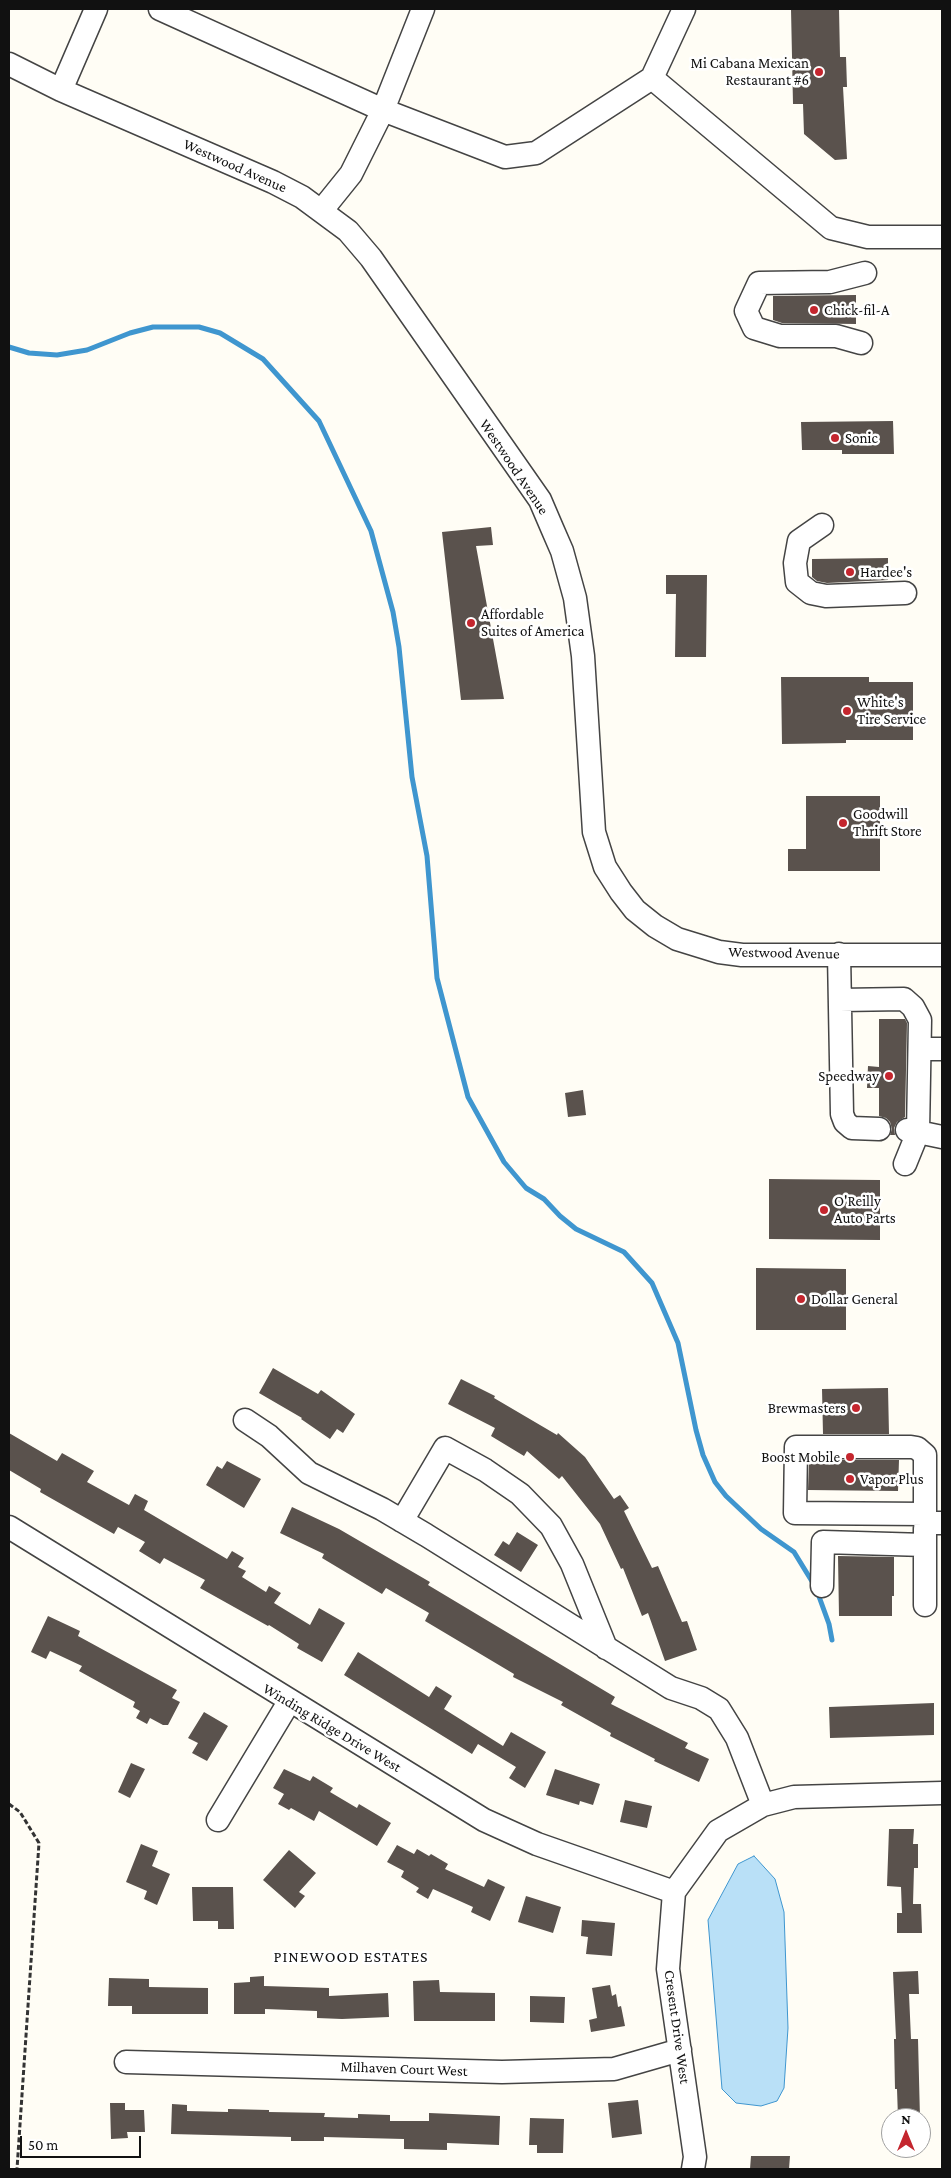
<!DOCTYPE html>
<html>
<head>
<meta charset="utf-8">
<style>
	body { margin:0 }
	#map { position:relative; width:951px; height:2178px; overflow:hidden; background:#fffdf5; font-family:"Crimson Pro",serif }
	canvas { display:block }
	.frame { position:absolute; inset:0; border:10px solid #111; pointer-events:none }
	.north { position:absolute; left:881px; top:2108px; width:50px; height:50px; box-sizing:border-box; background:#fff; border:1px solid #a0a0a0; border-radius:50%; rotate:0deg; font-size:14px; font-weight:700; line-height:20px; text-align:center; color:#111 }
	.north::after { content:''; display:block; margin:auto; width:18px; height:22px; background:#c4262e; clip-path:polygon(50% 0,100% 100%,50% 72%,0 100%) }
	.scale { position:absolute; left:20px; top:2136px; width:121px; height:22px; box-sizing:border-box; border:2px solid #111; border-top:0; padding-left:6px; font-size:15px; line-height:18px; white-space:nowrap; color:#111; -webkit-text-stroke:4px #fff; paint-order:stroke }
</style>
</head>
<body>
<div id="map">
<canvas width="951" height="2178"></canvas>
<div class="frame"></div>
<div class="north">N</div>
<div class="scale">50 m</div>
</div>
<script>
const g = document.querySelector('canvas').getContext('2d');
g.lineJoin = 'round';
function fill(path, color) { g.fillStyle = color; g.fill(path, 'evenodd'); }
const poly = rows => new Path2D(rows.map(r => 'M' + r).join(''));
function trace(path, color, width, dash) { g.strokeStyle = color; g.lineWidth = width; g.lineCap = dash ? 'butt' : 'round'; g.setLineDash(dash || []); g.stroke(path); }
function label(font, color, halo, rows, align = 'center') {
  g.font = font + ' "Crimson Pro",serif'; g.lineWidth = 5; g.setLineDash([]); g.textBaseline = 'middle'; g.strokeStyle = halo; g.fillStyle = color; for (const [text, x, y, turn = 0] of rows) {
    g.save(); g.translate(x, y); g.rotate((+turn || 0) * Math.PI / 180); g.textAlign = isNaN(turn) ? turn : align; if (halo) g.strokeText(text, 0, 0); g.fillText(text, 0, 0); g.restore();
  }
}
const water = poly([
	[754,1856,775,1879,784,1912,788,2028,784,2088,777,2101,761,2106,736,2103,722,2089,708,1920,738,1864,754,1856]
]);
const stream = poly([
	[9,347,29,353,57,355,87,350,130,333,153,327,199,327,220,333,263,359,319,421,371,531,393,612,399,647,412,777,427,856,437,978,468,1097,504,1162,526,1188,544,1199,560,1216,576,1229,624,1252,652,1283,678,1343,696,1430,703,1455,715,1482,726,1496,761,1529,794,1552,813,1583],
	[817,1591,829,1624,832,1640]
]);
const building = poly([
	[791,9,839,9,840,57,846,57,847,87,843,87,847,159,835,160,804,134,803,104,793,104],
	[856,295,856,324,782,323,773,320,773,296],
	[893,421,894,454,842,454,842,450,802,450,801,422],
	[491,527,493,545,476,546,504,699,461,700,442,532],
	[888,558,888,580,827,583,817,581,812,577,812,559],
	[666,575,707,575,706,657,675,657,676,594,666,594],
	[781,677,869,677,869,682,913,682,913,740,846,740,846,743,782,744],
	[806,796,880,796,880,871,788,871,788,849,806,849],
	[879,1019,905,1019,907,1023,905,1117,897,1122,894,1128,895,1135,890,1135,892,1129,890,1122,886,1118,879,1116,879,1088,867,1088,868,1066,879,1067],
	[583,1090,586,1115,568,1117,565,1093],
	[769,1179,880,1180,880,1240,769,1239],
	[756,1268,846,1269,846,1330,756,1330],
	[273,1368,318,1394,321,1390,355,1414,343,1433,337,1429,330,1439,301,1419,302,1418,259,1393],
	[461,1379,495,1396,494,1398,557,1435,558,1433,585,1457,614,1499,620,1495,629,1508,624,1511,652,1568,658,1566,682,1622,687,1621,697,1650,665,1661,648,1613,642,1616,623,1568,621,1569,600,1524,562,1476,559,1479,527,1451,524,1456,491,1436,495,1428,448,1404],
	[888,1388,889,1434,823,1434,822,1389],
	[9,1433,57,1461,62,1453,94,1471,87,1482,129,1505,135,1494,148,1501,144,1510,227,1559,232,1551,244,1558,238,1567,246,1571,242,1577,266,1592,269,1586,281,1593,274,1603,310,1625,319,1608,345,1623,322,1662,297,1648,299,1644,269,1625,268,1626,200,1588,205,1580,164,1558,160,1564,139,1551,145,1542,118,1527,114,1534,40,1492,41,1489,9,1470],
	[809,1460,899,1460,898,1491,808,1490],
	[227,1461,261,1479,244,1508,206,1485,217,1466,222,1469],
	[292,1507,339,1529,430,1582,428,1585,615,1697,611,1704,688,1743,685,1748,709,1759,699,1782,654,1761,655,1759,610,1736,611,1733,561,1705,563,1702,513,1677,514,1674,425,1621,429,1613,386,1588,382,1594,322,1558,324,1554,280,1533],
	[517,1532,538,1545,521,1572,494,1555,503,1541,509,1545],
	[838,1556,894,1557,894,1596,892,1596,892,1616,839,1616],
	[48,1616,80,1631,78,1636,177,1690,172,1698,180,1702,168,1725,163,1725,150,1718,147,1724,136,1718,140,1711,133,1707,135,1702,79,1671,82,1666,50,1651,46,1659,31,1652],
	[358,1652,429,1697,436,1686,452,1696,444,1709,503,1746,511,1732,546,1752,525,1788,509,1778,516,1767,478,1744,472,1754,344,1675],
	[934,1703,934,1735,830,1738,829,1707],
	[204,1712,228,1726,207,1761,192,1753,198,1743,188,1738],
	[131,1763,145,1769,130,1798,118,1792],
	[284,1769,310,1781,313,1776,333,1788,330,1792,357,1808,359,1804,391,1823,377,1846,319,1811,314,1821,291,1808,289,1810,278,1804,284,1794,273,1788],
	[555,1769,600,1784,593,1805,580,1801,579,1805,546,1795],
	[625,1800,652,1806,647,1828,620,1822],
	[889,1829,914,1829,913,1844,918,1844,918,1868,914,1868,913,1904,921,1904,922,1933,897,1933,897,1913,902,1913,901,1887,887,1886],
	[141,1844,158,1851,152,1866,170,1874,157,1905,144,1899,147,1891,126,1882],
	[397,1845,414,1854,417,1849,429,1856,431,1854,448,1864,445,1869,484,1887,488,1879,505,1887,490,1921,471,1912,473,1907,433,1889,428,1899,416,1892,419,1888,401,1877,404,1871,387,1862],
	[289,1850,316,1873,299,1892,305,1896,295,1908,263,1880],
	[192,1887,233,1887,234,1929,218,1929,218,1921,193,1921],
	[526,1896,561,1907,553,1933,518,1922],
	[582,1920,615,1923,612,1956,586,1954,588,1937,581,1936],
	[918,1971,919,1994,909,1994,911,2039,918,2039,920,2118,898,2118,897,2089,895,2089,894,2039,896,2039,893,1972],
	[264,1976,264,1986,329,1988,329,1996,388,1993,389,2017,342,2019,317,2018,317,2011,265,2009,265,2014,234,2014,234,1983,250,1982,250,1977],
	[109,1978,149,1979,149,1987,208,1988,208,2014,132,2014,132,2006,108,2006],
	[439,1980,440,1992,495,1993,495,2021,414,2021,413,1981],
	[610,1985,612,1996,616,1994,618,2007,621,2006,625,2026,591,2032,589,2020,597,2018,592,1988],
	[530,1996,565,1997,564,2023,530,2022],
	[638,2100,642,2134,612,2138,608,2103],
	[110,2103,125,2103,125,2110,144,2110,145,2132,127,2132,128,2138,111,2139],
	[172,2104,187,2105,187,2111,228,2112,228,2109,269,2110,269,2112,325,2113,324,2117,358,2118,358,2114,390,2115,390,2121,429,2121,429,2113,500,2116,499,2145,447,2143,447,2150,404,2149,404,2139,324,2137,324,2141,291,2141,291,2137,171,2134],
	[530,2118,564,2119,563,2153,537,2153,537,2145,529,2145],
	[751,2156,790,2156,789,2169,750,2169]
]);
const path = poly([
	[9,1804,20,1812,39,1843,17,2169]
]);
const minor = poly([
	[160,9,383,110,505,157,536,153,652,78,684,9],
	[9,64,61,90,273,182,302,197,348,231,371,258,540,500,552,528,562,551,575,598,583,656,594,832,605,867,621,892,635,910,655,926,677,939,719,952,742,955,942,955],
	[652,78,831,228,868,237,942,237],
	[61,90,96,9],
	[322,210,351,174,383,110,423,9],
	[861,343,836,336,780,336,754,328,746,311,759,283,830,282,865,273],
	[822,525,799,541,795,563,797,582,811,593,826,596,905,593],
	[839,954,842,1114,845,1122,852,1128,879,1129],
	[840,1000,904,999,913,1007,920,1020,918,1132,907,1130],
	[920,1049,942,1049],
	[905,1164,918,1132,942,1137],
	[245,1420,269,1436,309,1473,382,1509,426,1535,671,1688,701,1698,719,1709,737,1738,763,1805],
	[925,1514,795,1513,796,1447,911,1447,917,1448,925,1455,925,1523,942,1523],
	[402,1521,445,1448,485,1470,520,1494,551,1526,572,1564,606,1648],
	[9,1527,484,1820,537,1844,674,1892],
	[822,1586,823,1542,925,1545],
	[925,1605,925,1529],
	[218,1820,289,1702],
	[126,2062,502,2072,614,2069,680,2050],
	[693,2169,695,2157,668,1969,674,1892,718,1831,763,1805,794,1797,942,1793]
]);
const markers = [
	[819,72,5,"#c4262e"],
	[814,310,5,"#c4262e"],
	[835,438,5,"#c4262e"],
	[850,572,5,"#c4262e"],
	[471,623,5,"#c4262e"],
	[847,711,5,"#c4262e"],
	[843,823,5,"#c4262e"],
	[889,1076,5,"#c4262e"],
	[824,1210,5,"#c4262e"],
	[801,1299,5,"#c4262e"],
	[856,1408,5,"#c4262e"],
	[850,1457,5,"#c4262e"],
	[850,1479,5,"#c4262e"]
];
const poiNames = [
	["Mi Cabana Mexican",809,63,"right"],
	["Restaurant #6",809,80,"right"],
	["Chick-fil-A",824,310],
	["Sonic",845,438],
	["Hardee's",860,572],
	["Affordable",481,614],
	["Suites of America",481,631],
	["White's",857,702],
	["Tire Service",857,719],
	["Goodwill",853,814],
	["Thrift Store",853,831],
	["Speedway",879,1076,"right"],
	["O'Reilly",834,1201],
	["Auto Parts",834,1218],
	["Dollar General",811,1299],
	["Brewmasters",846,1408,"right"],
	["Boost Mobile",840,1457,"right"],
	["Vapor Plus",860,1479]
];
const streetNames = [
	["Westwood Avenue",235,166,24],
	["Westwood Avenue",514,467,56],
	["Westwood Avenue",784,953,1],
	["Winding Ridge Drive West",332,1728,31],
	["Cresent Drive West",677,2027,82],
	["Milhaven Court West",404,2069,2]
];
const neighbourhoodNames = [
	["PINEWOOD ESTATES",351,1957]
];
fill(water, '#b9e0f7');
trace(water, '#3f96cf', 1);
trace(stream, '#3f96cf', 5);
fill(building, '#5a524d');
trace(minor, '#444', 25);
trace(path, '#333', 3, [5, 2.5]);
trace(minor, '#fff', 22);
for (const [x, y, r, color] of markers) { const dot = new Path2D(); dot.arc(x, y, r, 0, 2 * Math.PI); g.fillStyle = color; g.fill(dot); trace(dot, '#fff', 2); }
label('15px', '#111', '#fff', poiNames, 'left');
label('15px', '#111', '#fff', streetNames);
g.letterSpacing = '1px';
label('16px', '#111', '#fff', neighbourhoodNames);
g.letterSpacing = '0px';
</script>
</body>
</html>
